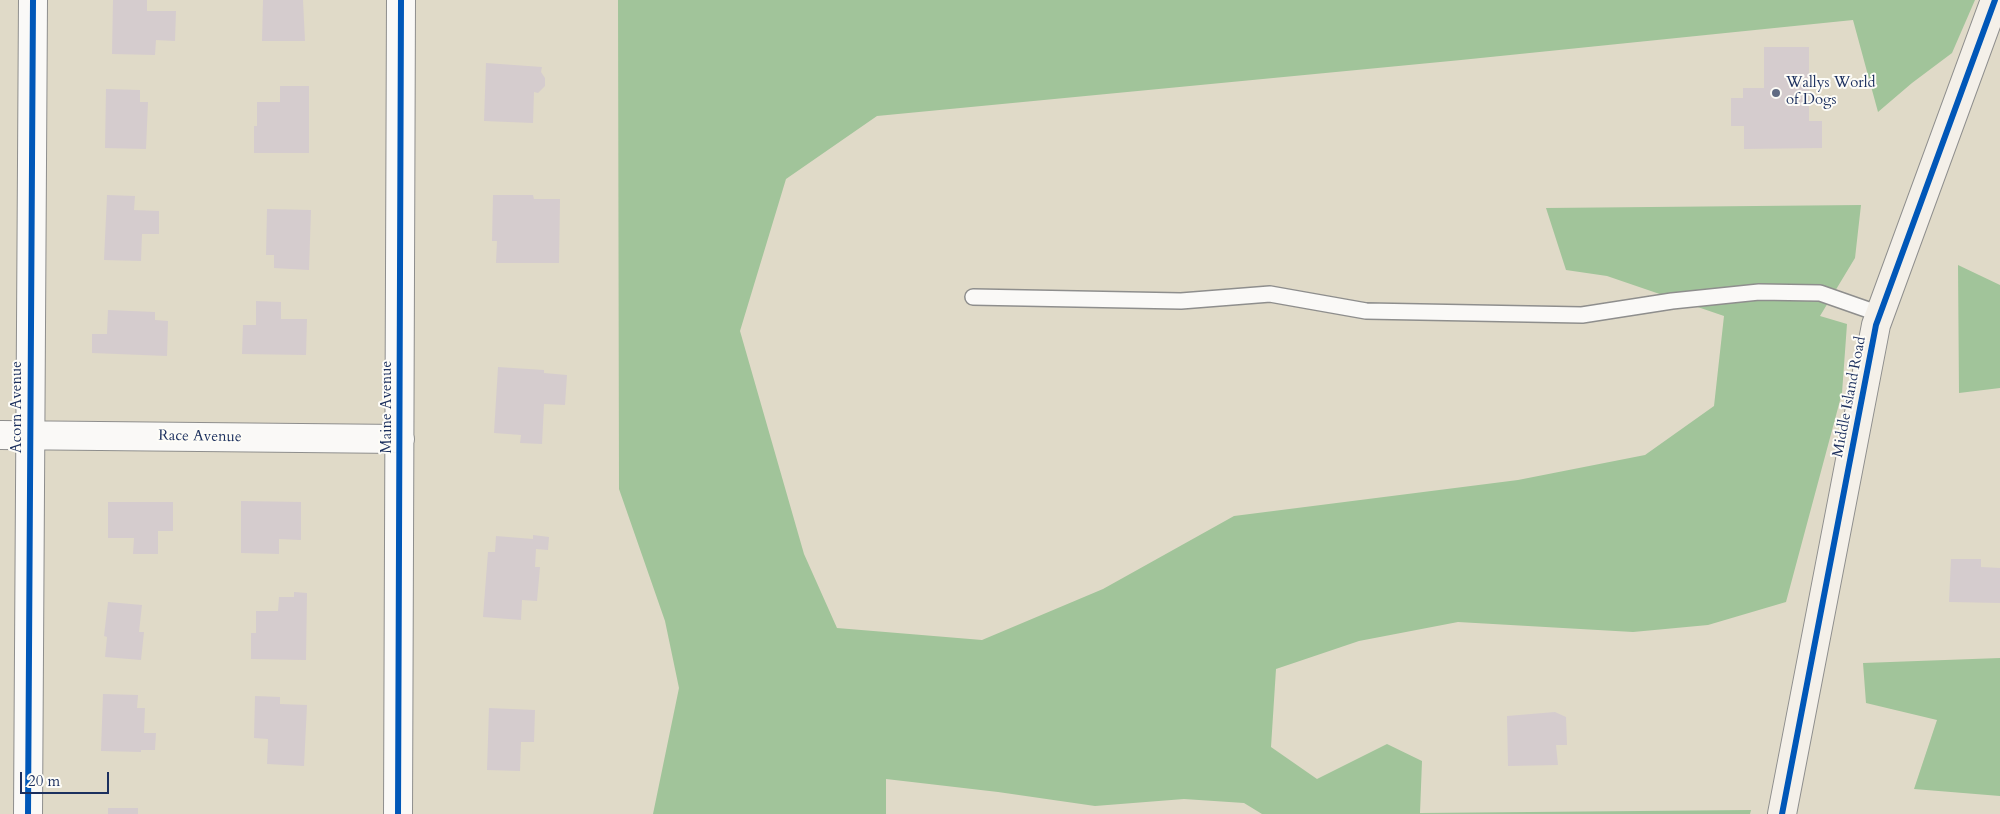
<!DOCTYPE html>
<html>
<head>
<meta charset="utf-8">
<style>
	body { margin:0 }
	#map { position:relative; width:2000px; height:814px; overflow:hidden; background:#e0dac8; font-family:Cardo,serif }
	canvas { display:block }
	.scale { position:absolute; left:20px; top:772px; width:89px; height:22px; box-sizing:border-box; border:2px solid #1b2f5e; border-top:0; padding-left:6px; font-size:15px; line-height:18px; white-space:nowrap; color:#1b2f5e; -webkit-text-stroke:4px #fdfcf7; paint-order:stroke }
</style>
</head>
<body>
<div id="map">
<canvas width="2000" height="814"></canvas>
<div class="scale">20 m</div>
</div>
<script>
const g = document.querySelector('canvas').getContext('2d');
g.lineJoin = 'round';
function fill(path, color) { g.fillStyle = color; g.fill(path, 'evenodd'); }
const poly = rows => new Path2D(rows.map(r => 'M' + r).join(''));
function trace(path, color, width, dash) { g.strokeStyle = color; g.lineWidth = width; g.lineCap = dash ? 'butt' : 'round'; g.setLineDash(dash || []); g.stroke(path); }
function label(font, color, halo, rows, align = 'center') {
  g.font = font + ' Cardo,serif'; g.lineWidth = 4; g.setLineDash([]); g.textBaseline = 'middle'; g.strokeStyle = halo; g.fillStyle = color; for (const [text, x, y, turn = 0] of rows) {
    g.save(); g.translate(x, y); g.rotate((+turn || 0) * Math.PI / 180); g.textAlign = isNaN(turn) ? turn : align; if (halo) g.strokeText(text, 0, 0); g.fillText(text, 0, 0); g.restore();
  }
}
const forest = poly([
	[618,0,1975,0,1952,53,1912,83,1878,112,1853,20,1461,60,877,116,786,179,740,331,804,554,837,628,982,640,1103,589,1234,516,1518,480,1645,455,1714,406,1724,316,1607,276,1566,270,1546,208,1861,205,1855,258,1820,316,1847,324,1842,393,1786,602,1708,625,1633,632,1458,622,1359,641,1276,669,1271,747,1317,779,1387,744,1422,761,1420,813,1751,810,1750,814,1262,814,1244,803,1184,799,1095,806,998,792,886,779,886,814,653,814,679,688,665,621,619,489],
	[1958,265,2000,285,2000,388,1959,393],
	[2000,658,2000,796,1914,789,1937,720,1866,703,1863,663]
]);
const building = poly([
	[113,0,147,0,147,11,176,11,175,41,156,40,155,55,112,54],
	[263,0,303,0,305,41,262,41],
	[1764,47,1809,47,1809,121,1822,121,1822,148,1744,149,1744,126,1731,126,1731,98,1743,98,1743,88,1764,88],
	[486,63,542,67,541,72,545,78,545,86,538,93,534,92,533,123,484,121],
	[280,86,309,86,309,153,254,153,254,126,257,126,257,102,280,102],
	[106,89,140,90,140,102,148,102,146,149,105,148],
	[107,195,135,196,134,210,159,211,159,234,142,234,141,261,104,260],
	[493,195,533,195,534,199,560,199,559,263,496,263,497,241,492,241],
	[267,209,311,210,309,270,274,268,274,255,266,255],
	[256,301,281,302,281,319,307,319,306,355,242,354,243,325,256,325],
	[108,310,155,312,155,320,168,321,167,356,92,353,92,334,107,334],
	[498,367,544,370,544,373,567,375,565,405,544,404,542,444,520,443,521,435,494,433],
	[241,501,301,502,301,540,279,539,279,554,241,553],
	[108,502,173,502,173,531,158,531,158,554,133,554,134,538,108,538],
	[533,535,549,537,548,550,536,549,535,567,540,567,537,601,522,600,521,620,483,617,488,552,495,552,496,536,533,539],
	[1951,559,1981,559,1981,567,2000,568,2000,603,1949,602],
	[294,592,307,593,306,660,251,659,251,633,256,633,256,611,278,611,279,597,294,597],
	[108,602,142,605,139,632,144,632,141,660,105,657,107,637,104,636],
	[103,694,138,695,137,708,145,708,144,733,156,733,155,750,141,750,141,752,101,751],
	[255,696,280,697,280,704,307,705,304,766,267,764,268,739,254,738],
	[489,708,535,710,534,742,521,742,520,771,487,770],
	[1555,712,1566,717,1567,745,1556,745,1558,765,1508,766,1507,716],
	[108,808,138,808,138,814,108,814]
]);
const lane = poly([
	[973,297,1181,301,1270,294,1366,311,1582,315,1672,301,1759,292,1820,293,1880,314]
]);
const street = poly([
	[0,435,400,439],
	[28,814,33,0],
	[398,814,401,0]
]);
const secondary = poly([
	[1782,814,1876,325,1995,0]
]);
const cycleway = poly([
	[28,814,33,0],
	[398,814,401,0],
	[1782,814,1876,325,1995,0]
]);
const markers = [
	[1776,93,5,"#606b83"]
];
const poiNames = [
	["Wallys World",1786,84],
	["of Dogs",1786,101]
];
const streetNames = [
	["Middle Island Road",1850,397,-79],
	["Acorn Avenue",18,407,-90],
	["Maine Avenue",388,407,-90],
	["Race Avenue",200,437,1]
];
fill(forest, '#a1c49a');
fill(building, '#d5ccce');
trace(lane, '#8e8e8d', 18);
trace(street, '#8e8e8d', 30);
trace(secondary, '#8e8e8d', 30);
trace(lane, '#faf9f7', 15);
trace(street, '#faf9f7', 28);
trace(secondary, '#f4f0e9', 28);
trace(cycleway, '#0057b8', 6);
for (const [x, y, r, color] of markers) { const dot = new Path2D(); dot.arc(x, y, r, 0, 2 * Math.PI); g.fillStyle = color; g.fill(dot); trace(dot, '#fdfcf7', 2); }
label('15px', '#1b2f5e', '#fdfcf7', poiNames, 'left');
label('15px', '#1b2f5e', '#fdfcf7', streetNames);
</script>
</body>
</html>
